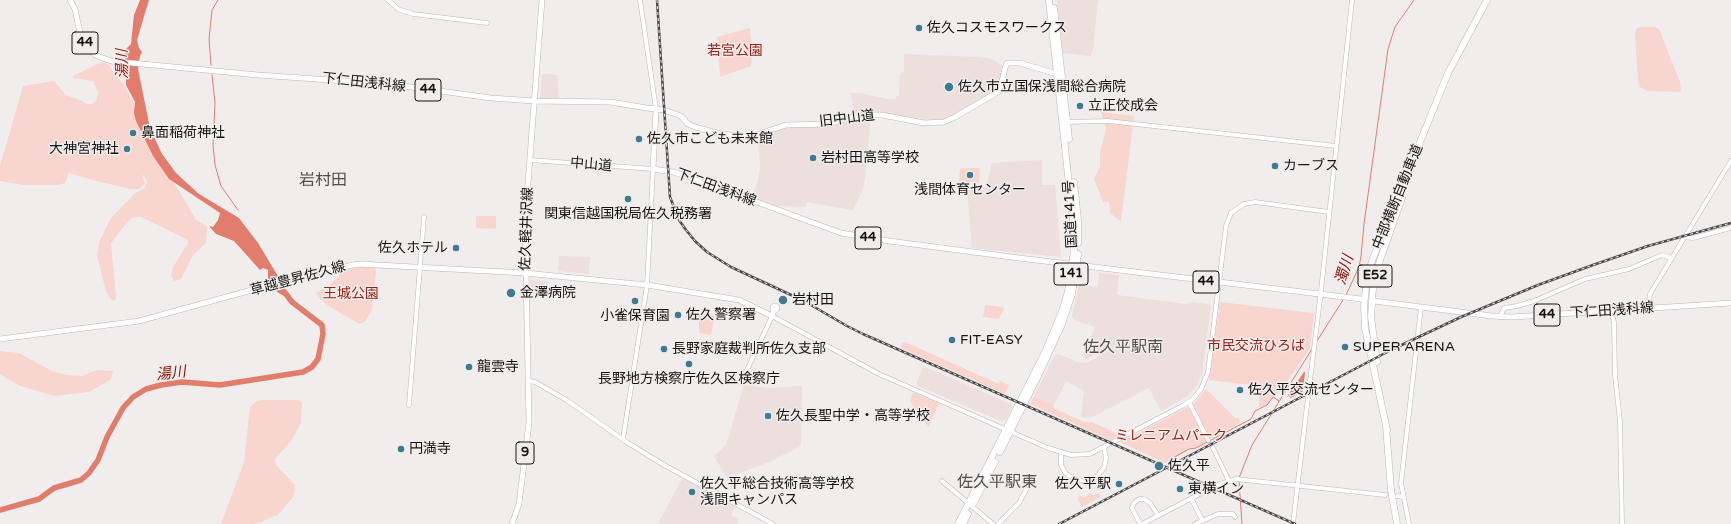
<!DOCTYPE html>
<html>
<head>
<meta charset="utf-8">
<style>
	body { margin:0 }
	canvas { display:block; background:#f1edec }
</style>
</head>
<body>
<canvas width="1731" height="524"></canvas>
<script>
const g = document.querySelector('canvas').getContext('2d');
g.lineJoin = 'round';
function fill(path, color) { g.fillStyle = color; g.fill(path, 'evenodd'); }
const poly = rows => new Path2D(rows.map(r => 'M' + r).join(''));
function trace(path, color, width, dash) { g.strokeStyle = color; g.lineWidth = width; g.lineCap = dash ? 'butt' : 'round'; g.setLineDash(dash || []); g.stroke(path); }
function label(font, color, halo, rows, align = 'center') {
  g.font = font + ' "Varela Round","Noto Sans JP",sans-serif'; g.lineWidth = 3; g.setLineDash([]); g.textBaseline = 'middle'; g.strokeStyle = halo; g.fillStyle = color; for (const [text, x, y, turn = 0] of rows) {
    g.save(); g.translate(x, y); g.rotate((+turn || 0) * Math.PI / 180); g.textAlign = isNaN(turn) ? turn : align; if (halo) g.strokeText(text, 0, 0); g.fillText(text, 0, 0); g.restore();
  }
}
const built = poly([
	[1057,0,1098,0,1093,51,1090,56,1063,53],
	[904,54,979,57,992,59,1002,66,999,85,991,93,947,119,923,120,853,115,853,106,851,93,860,93,888,99,894,99,899,95,900,73,904,72],
	[542,74,557,75,559,99,540,99],
	[861,117,871,117,865,180,863,189,853,210,807,202,806,207,777,206,751,197,758,181,760,167,759,149,756,138,773,131,789,127,825,127],
	[1042,160,1042,185,1055,185,1061,257,972,248,967,188,986,187,992,163],
	[559,256,590,257,589,274,558,271],
	[1099,273,1119,275,1117,295,1186,304,1191,302,1209,304,1211,306,1202,375,1196,387,1183,399,1161,411,1149,388,1090,418,1087,418,1081,417,1084,391,1066,381,1054,405,1034,396,1055,355,1059,354,1079,363,1081,362,1086,363,1111,350,1109,347,1090,340,1095,327,1074,320,1072,316,1079,285,1098,287],
	[530,280,548,281,549,295,531,294],
	[923,366,1013,405,1006,420,1001,421,916,385],
	[744,385,769,388,802,386,801,446,769,462,727,478,714,456,726,445],
	[682,478,735,506,731,515,739,519,737,524,658,524]
]);
const green = poly([
	[1639,27,1654,27,1659,29,1680,82,1681,90,1680,92,1648,91,1640,87,1638,82,1635,34,1636,29],
	[750,28,752,52,751,66,720,77,717,37],
	[102,62,107,63,125,87,133,101,138,121,196,220,207,226,207,232,206,243,193,255,181,279,174,281,171,275,173,267,188,243,188,240,141,217,135,217,130,219,111,243,116,296,115,301,111,300,106,291,97,255,100,240,111,218,135,193,145,188,147,180,142,174,145,184,139,189,130,189,93,180,69,173,65,183,58,185,23,185,0,181,0,166,23,86,54,81,66,95,80,100,87,104,92,104,97,100,98,92,93,81,73,78,73,76],
	[1101,112,1134,116,1121,222,1110,213,1109,202,1103,202,1094,179,1100,166,1100,153,1105,133,1106,128],
	[962,168,980,168,979,183,959,181,960,169],
	[476,216,496,216,496,229,476,228],
	[361,267,375,267,376,272,372,310,365,322,359,324,330,307,321,300,316,293,329,285,345,270],
	[1220,302,1314,313,1310,348,1279,393,1274,395,1267,404,1259,408,1259,386,1209,380],
	[985,305,1003,307,1004,309,999,319,983,317],
	[699,312,715,315,711,335,699,333],
	[1090,340,1109,347,1086,359,1083,356],
	[905,342,999,384,1000,381,1009,385,1005,394,901,348,902,343],
	[0,351,19,353,52,371,66,375,82,376,96,370,114,371,110,380,89,392,54,396,20,386,0,374],
	[1206,389,1235,418,1239,418,1240,423,1210,439,1201,422,1199,428,1206,442,1197,447,1189,448,1165,463,1120,442,1186,408,1189,408,1198,425,1200,420,1193,405],
	[913,393,915,393,939,403,929,427,915,410,911,402,910,399],
	[1034,396,1054,405,1053,408,1084,422,1092,422,1120,435,1110,440,1030,404],
	[264,400,299,400,302,402,301,423,291,441,276,458,275,461,277,466,295,485,294,496,278,515,255,524,221,524,244,462,250,407,257,401],
	[1090,493,1094,495,1099,493,1101,497,1082,507,1078,500,1079,494,1084,498]
]);
const water = poly([
	[140,0,149,0,137,40,139,48,142,52,140,56,138,69,150,128,162,154,176,173,199,194,239,218,258,243,293,301,277,292,268,279,268,270,263,268,260,270,234,241,216,234,209,226,213,227,218,220,220,213,169,179,153,156,136,121,134,113,135,102,126,85,125,50,131,44,134,15],
	[1304,372,1305,372,1303,391,1291,398,1288,395]
]);
const stream = poly([
	[211,65,209,39,212,10,218,0],
	[212,75,215,103,213,146,215,165,221,186,238,210],
	[1346,295,1359,267,1361,256,1364,224,1388,49,1395,27,1414,0],
	[1317,341,1343,300],
	[1173,458,1189,449,1196,448,1251,419,1255,411,1267,405,1273,397,1279,401],
	[1239,478,1252,445,1312,349],
	[1239,481,1242,524]
]);
const river = poly([
	[0,510,39,499,54,488,81,480,89,473,98,460,107,437,123,408,133,397,146,389,161,385,182,382,220,385,303,372,312,367,318,359,323,334,322,325,292,302,286,294]
]);
const minorTunnel = poly([
	[1208,440,1213,448]
]);
const minor = poly([
	[388,0,398,9,413,14,487,23],
	[640,0,656,109],
	[1066,122,1108,121,1336,146],
	[530,160,653,169,647,285,623,439],
	[1683,237,1693,238,1731,228],
	'772.5 308a2.5 2.5 0 1 1 5 0a2.5 2.5 0 1 1-5 0Z',
	[1648,309,1650,294,1731,161],
	[1611,311,1614,322,1615,375,1620,421,1622,524],
	[1500,317,1504,308,1517,306,1534,301,1585,279,1629,269,1662,255,1671,258],
	[529,381,535,382,568,401,628,443,664,465,773,524],
	[741,383,772,316,879,374,1048,448,1071,455,1090,454,1182,406,1193,399,1201,389,1208,372,1226,226,1231,213,1244,204,1255,202,1329,212],
	[1309,389,1321,291,1352,0],
	[1189,402,1208,440],
	[409,405,424,217],
	[1213,448,1229,481],
	[1061,453,1061,465,1066,474,1078,480,1087,481,1096,477,1104,468,1106,458,1104,448],
	[942,481,993,524],
	[1397,496,1403,497],
	[1191,498,1202,520],
	[998,524,1019,503,1027,488],
	[1140,524,1132,508,1134,503,1139,499,1144,499,1150,503,1158,515],
	[1142,524,1217,485,1236,479,1385,495],
	[1195,524,1218,514,1233,514,1235,517],
	[1293,524,1308,397],
	[1409,524,1401,483,1421,307]
]);
const major = poly([
	[70,0,75,9,80,33,86,45,95,55,111,61,258,75,389,84,491,98,535,101,610,102,647,108,664,110,681,116,688,124,695,127,717,133,743,137,750,137,786,125,827,124,861,115,882,115,924,123,944,122,955,117,998,92,1001,86,1005,68,1007,63,1020,63,1060,75],
	[656,109,653,169,673,172,686,176,841,233,889,241,1027,259,1361,299],
	[1374,301,1492,316,1512,317,1731,303],
	[0,339,139,321,321,271,359,264,525,273,647,285,739,300,772,316,774,310],
	[512,524,519,504,529,423,525,223,542,0]
]);
const highway = poly([
	[1054,8,1069,139],
	[1074,182,1078,220,1078,243],
	[1377,362,1371,317,1373,288,1380,260,1402,198],
	[1386,426,1391,490,1397,524],
	[1387,430,1365,328,1364,306,1367,278,1373,258,1448,73,1487,0],
	[1000,452,1040,372,1062,324,1072,294,1078,254],
	[973,504,995,462],
	[958,524,1046,350,1063,309,1068,291,1074,251,1073,221,1049,0],
	[963,524,968,514]
]);
const rail = poly([
	[657,0,670,197,679,220,686,230,695,241,707,252,731,267,804,301,847,326,863,334,1295,524],
	[1059,524,1391,350,1461,317,1538,285,1593,265,1648,246,1731,223]
]);
const markers = [
	[919,28,4,"#3e7b92"],
	[949,87,5,"#3e7b92"],
	[1080,106,4,"#3e7b92"],
	[133,133,4,"#3e7b92"],
	[639,139,4,"#3e7b92"],
	[127,149,4,"#3e7b92"],
	[813,158,4,"#3e7b92"],
	[1275,166,4,"#3e7b92"],
	[970,175,4,"#3e7b92"],
	[628,199,4,"#3e7b92"],
	[456,248,4,"#3e7b92"],
	[511,293,5,"#3e7b92"],
	[783,300,5,"#3e7b92"],
	[635,301,4,"#3e7b92"],
	[678,315,4,"#3e7b92"],
	[952,340,4,"#3e7b92"],
	[1345,347,4,"#3e7b92"],
	[664,349,4,"#3e7b92"],
	[689,364,4,"#3e7b92"],
	[469,367,4,"#3e7b92"],
	[1240,390,4,"#3e7b92"],
	[768,416,4,"#3e7b92"],
	[401,449,4,"#3e7b92"],
	[1159,466,5,"#3e7b92"],
	[1119,484,4,"#3e7b92"],
	[1180,489,4,"#3e7b92"],
	[692,492,4,"#3e7b92"]
];
const shields = [
	[85,43,26],
	[428,90,26],
	[868,238,26],
	[1071,274,34],
	[1375,276,34],
	[1206,282,26],
	[1547,315,26],
	[525,453,18]
];
const shieldNames = [
	["44",85,43],
	["44",428,90],
	["44",868,238],
	["141",1071,274],
	["E52",1375,276],
	["44",1206,282],
	["44",1547,315],
	["9",525,453]
];
const poiNames = [
	["佐久コスモスワークス",927,28],
	["佐久市立国保浅間総合病院",958,87],
	["立正佼成会",1088,106],
	["鼻面稲荷神社",141,133],
	["佐久市こども未来館",647,139],
	["大神宮神社",119,149,"right"],
	["岩村田高等学校",821,158],
	["カーブス",1283,166],
	["浅間体育センター",970,190,"center"],
	["関東信越国税局佐久税務署",628,214,"center"],
	["佐久ホテル",448,248,"right"],
	["金澤病院",520,293],
	["岩村田",792,300],
	["佐久警察署",686,315],
	["小雀保育園",635,316,"center"],
	["FIT-EASY",960,340],
	["SUPER ARENA",1353,347],
	["長野家庭裁判所佐久支部",672,349],
	["龍雲寺",477,367],
	["長野地方検察庁佐久区検察庁",689,379,"center"],
	["佐久平交流センター",1248,390],
	["佐久長聖中学・高等学校",776,416],
	["円満寺",409,449],
	["佐久平",1168,466],
	["佐久平総合技術高等学校",700,484],
	["浅間キャンパス",700,500],
	["佐久平駅",1111,484,"right"],
	["東横イン",1188,489]
];
const parkNames = [
	["若宮公園",735,51],
	["王城公園",351,294],
	["市民交流ひろば",1256,346],
	["ミレニアムパーク",1171,436]
];
const streetNames = [
	["下仁田浅科線",364,83,6],
	["旧中山道",847,119,-7],
	["中山道",591,165,5],
	["下仁田浅科線",716,188,20],
	["中部横断自動車道",1398,197,-68],
	["国道141号",1071,214,-93],
	["佐久軽井沢線",527,229,-88],
	["草越豊昇佐久線",298,279,-15],
	["下仁田浅科線",1612,311,-4]
];
const waterNames = [
	["湯川",123,64,-91],
	["濁川",1345,270,-73],
	["湯川",171,374,-7]
];
const quarterNames = [
	["岩村田",323,181],
	["佐久平駅南",1123,348],
	["佐久平駅東",997,483]
];
fill(built, '#ecdfdd');
fill(green, '#f8d6cf');
fill(water, '#e27d6d');
trace(stream, '#e27d6d', 1);
trace(river, '#e27d6d', 5.5);
trace(minorTunnel, '#d0cccc', 4, [4, 2]);
trace(minor, '#bbb7b6', 5);
trace(major, '#bbb7b6', 6);
trace(highway, '#bbb7b6', 7);
trace(minor, '#fff', 4);
trace(major, '#fff', 5);
trace(highway, '#fff', 6);
trace(rail, '#4a4848', 2.5);
trace(rail, '#f1edec', 1, [3]);
for (const [x, y, r, color] of markers) { const dot = new Path2D(); dot.arc(x, y, r, 0, 2 * Math.PI); g.fillStyle = color; g.fill(dot); trace(dot, '#f1edec', 1.5); }
for (const [x, y, w] of shields) { const box = new Path2D(); box.roundRect(x - w / 2, y - 11, w, 22, 3); g.fillStyle = '#f1edec'; g.fill(box); trace(box, '#151414', 1); }
label('bold 13px', '#151414', null, shieldNames);
label('14px', '#151414', '#f1edec', poiNames, 'left');
label('14px', '#9a2215', '#f1edec', parkNames);
label('14px', '#151414', '#f1edec', streetNames);
label('italic 15px', '#8d1106', '#f1edec', waterNames);
label('16px', '#514e4d', '#f1edec', quarterNames);
</script>
</body>
</html>
